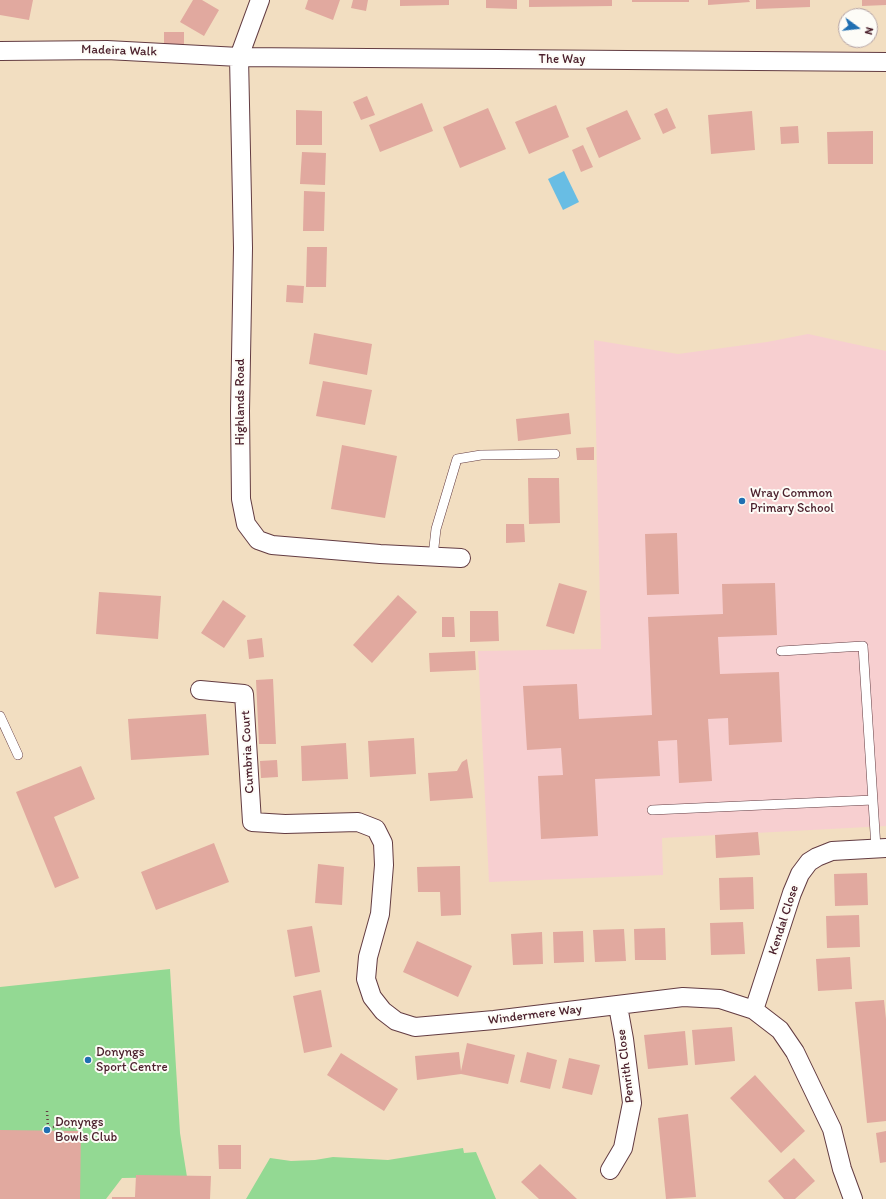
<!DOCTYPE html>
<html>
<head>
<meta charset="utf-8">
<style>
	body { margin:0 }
	#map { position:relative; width:886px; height:1199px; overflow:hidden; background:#f2dec1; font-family:Itim,sans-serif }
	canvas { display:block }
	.north { position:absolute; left:838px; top:8px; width:40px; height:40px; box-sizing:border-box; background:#fdfcf7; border:1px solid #b5a4a5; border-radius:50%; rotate:105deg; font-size:11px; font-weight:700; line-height:16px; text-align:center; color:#4a1f2b }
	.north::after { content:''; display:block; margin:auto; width:14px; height:18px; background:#1f6fb2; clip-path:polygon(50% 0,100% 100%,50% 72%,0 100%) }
</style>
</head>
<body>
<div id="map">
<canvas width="886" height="1199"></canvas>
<div class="north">N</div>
</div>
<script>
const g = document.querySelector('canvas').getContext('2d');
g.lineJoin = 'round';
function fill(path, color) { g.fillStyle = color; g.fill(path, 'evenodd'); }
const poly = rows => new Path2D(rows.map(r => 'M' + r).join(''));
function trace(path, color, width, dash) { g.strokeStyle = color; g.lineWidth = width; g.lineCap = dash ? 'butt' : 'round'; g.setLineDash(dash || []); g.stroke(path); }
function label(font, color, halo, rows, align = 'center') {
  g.font = font + ' Itim,sans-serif'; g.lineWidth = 4; g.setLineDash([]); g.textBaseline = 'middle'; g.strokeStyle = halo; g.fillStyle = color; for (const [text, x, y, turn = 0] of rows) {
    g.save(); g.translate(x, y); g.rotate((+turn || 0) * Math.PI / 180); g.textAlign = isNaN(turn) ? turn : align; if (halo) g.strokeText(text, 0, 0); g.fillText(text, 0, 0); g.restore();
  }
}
const built = poly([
	[808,334,886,351,886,826,662,838,663,875,489,882,478,651,601,649,594,340,678,354,767,342]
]);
const green = poly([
	[170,969,180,1133,187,1177,122,1178,106,1199,0,1199,0,987],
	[463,1148,464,1153,476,1152,496,1199,246,1199,270,1158,291,1161,315,1160,333,1157,388,1160]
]);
const water = poly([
	[564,171,579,202,563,210,548,179]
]);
const building = poly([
	[0,0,33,0,29,20,0,15],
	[193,0,202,0,219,10,204,36,180,22],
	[308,0,340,0,333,20,305,9],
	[353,0,368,0,366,11,351,8],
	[400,0,449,0,449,5,400,6],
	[486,0,517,0,517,9,486,8],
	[529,0,612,0,612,6,529,7],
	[632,0,689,0,689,2,632,2],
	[708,0,749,0,750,2,708,5],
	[756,0,810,0,810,7,756,9],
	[862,0,886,0,886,5,862,6],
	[164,32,184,32,184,50,164,50],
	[367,96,375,115,361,120,353,102],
	[422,103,433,131,380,152,369,125],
	[556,105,569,137,529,154,515,122],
	[488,108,506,149,460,168,443,127],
	[667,108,676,128,663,134,654,114],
	[296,110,322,111,322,145,296,145],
	[627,110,641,139,599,158,586,128],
	[752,111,755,150,711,154,708,115],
	[798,126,799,143,781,144,780,127],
	[873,131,873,164,828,164,827,132],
	[583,145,593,167,581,172,572,150],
	[302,152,326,153,325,185,300,184],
	[304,191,325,192,324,231,303,231],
	[307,247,327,247,326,287,306,287],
	[287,285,304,286,303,303,286,302],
	[314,333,372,344,367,375,309,364],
	[323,381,372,390,365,425,316,416],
	[569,413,571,434,518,441,516,419],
	[342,445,397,456,385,518,331,509],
	[594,447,594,460,577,460,576,448],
	[528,478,559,478,560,523,529,524],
	[506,524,524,524,525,542,506,543],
	[677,533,679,594,647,595,645,534],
	[559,583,587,591,574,634,546,626],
	[775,583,777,635,718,637,720,674,779,672,782,742,729,745,728,718,708,719,712,781,679,783,677,740,658,741,660,776,595,779,598,836,541,839,538,776,563,775,561,748,527,750,523,686,577,684,579,719,652,715,648,617,723,614,722,584],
	[99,592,161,596,158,639,96,634],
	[398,595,417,612,372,663,353,645],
	[223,600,246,616,224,648,201,633],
	[470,611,498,611,499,641,470,642],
	[442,617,454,617,455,637,442,637],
	[262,638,264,657,249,659,247,640],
	[475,651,476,670,430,672,429,653],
	[273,679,276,744,259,744,256,680],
	[206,714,209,755,131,760,128,719],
	[414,738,416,774,370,777,368,741],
	[346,743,348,779,302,781,301,746],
	[467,759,473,798,430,801,428,773,457,771,462,762],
	[277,760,278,777,261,778,260,761],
	[81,766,95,799,54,817,79,878,55,888,16,792],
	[758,832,760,855,716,858,715,835],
	[214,843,229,882,156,910,141,872],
	[318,864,344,867,342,905,315,903],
	[460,866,461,915,441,916,440,892,418,892,417,867],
	[867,873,868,905,835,906,834,874],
	[753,877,754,909,720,910,719,878],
	[859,915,860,947,827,948,826,916],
	[743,922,745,954,711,955,710,923],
	[312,926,320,972,295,977,287,930],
	[665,928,666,960,635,960,634,929],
	[624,929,626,961,595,962,593,930],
	[583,931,584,962,554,963,553,932],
	[542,932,543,964,513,965,511,934],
	[417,941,472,966,458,997,403,972],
	[850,957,852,989,818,991,816,959],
	[321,990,332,1047,304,1053,293,996],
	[884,1000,886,1019,886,1121,867,1123,855,1002],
	[732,1027,735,1061,695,1065,692,1030],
	[685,1031,688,1065,648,1069,644,1035],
	[467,1043,515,1055,508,1084,461,1074,417,1080,415,1056,459,1052,461,1071],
	[527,1052,557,1060,550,1089,520,1082],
	[341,1053,398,1089,384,1111,327,1075],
	[569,1058,600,1065,592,1095,562,1088],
	[755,1075,805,1131,781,1153,730,1098],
	[688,1114,696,1197,666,1199,658,1118],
	[0,1130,81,1131,80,1199,0,1199],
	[886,1131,886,1162,880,1163,876,1133],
	[218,1145,241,1145,241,1169,219,1169],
	[794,1158,815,1181,795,1199,784,1199,768,1181],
	[540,1164,577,1199,539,1199,521,1182],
	[136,1175,211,1176,210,1199,112,1199,112,1197,135,1197]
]);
const path = poly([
	[47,1111,48,1127],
	[47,1130,48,1127,80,1127,88,1121,103,1122]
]);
const lane = poly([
	[433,556,436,529,457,459,481,455,555,454],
	[781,651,863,646,876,848],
	[0,716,18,755],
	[652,810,873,800]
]);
const street = poly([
	[260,0,239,57,243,248,240,411,241,499,246,524,258,540,272,545,380,554,461,558],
	[0,51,107,50,239,57,886,62],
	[200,690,244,694,252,822,285,824,358,822,376,829,383,843,384,865,380,914,368,957,366,979,372,997,383,1011,396,1021,415,1027,494,1020,683,997,720,999,754,1010,780,1030,795,1052,832,1129,842,1169,853,1199],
	[754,1010,792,893,800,874,809,862,817,857,832,851,886,848],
	[610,1170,623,1148,632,1103,624,1039,618,1006]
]);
const markers = [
	[742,501,4,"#1f6fb2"],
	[88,1060,4,"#1f6fb2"],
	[47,1130,4,"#1f6fb2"]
];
const streetNames = [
	["Madeira Walk",119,51,2],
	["The Way",562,60],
	["Highlands Road",241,402,-90],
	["Cumbria Court",248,752,-93],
	["Kendal Close",784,920,-72],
	["Windermere Way",535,1015,-7],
	["Penrith Close",626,1066,-97]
];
const poiNames = [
	["Wray Common",750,494],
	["Primary School",750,509],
	["Donyngs",96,1053],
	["Sport Centre",96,1068],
	["Donyngs",55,1123],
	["Bowls Club",55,1138]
];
fill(built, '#f7cfd0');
fill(green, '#93d993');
fill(water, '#68bde4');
fill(building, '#e1a99f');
trace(lane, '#633c42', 10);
trace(street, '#633c42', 20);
trace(path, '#633c42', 2.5, [1, 3]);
trace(lane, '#fff', 9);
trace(street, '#fff', 18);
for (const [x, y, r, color] of markers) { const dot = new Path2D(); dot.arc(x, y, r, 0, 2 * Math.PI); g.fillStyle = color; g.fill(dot); trace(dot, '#fdfcf7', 1.5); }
label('13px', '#4a1f2b', '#fdfcf7', streetNames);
label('13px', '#4a1f2b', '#fdfcf7', poiNames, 'left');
</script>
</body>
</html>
